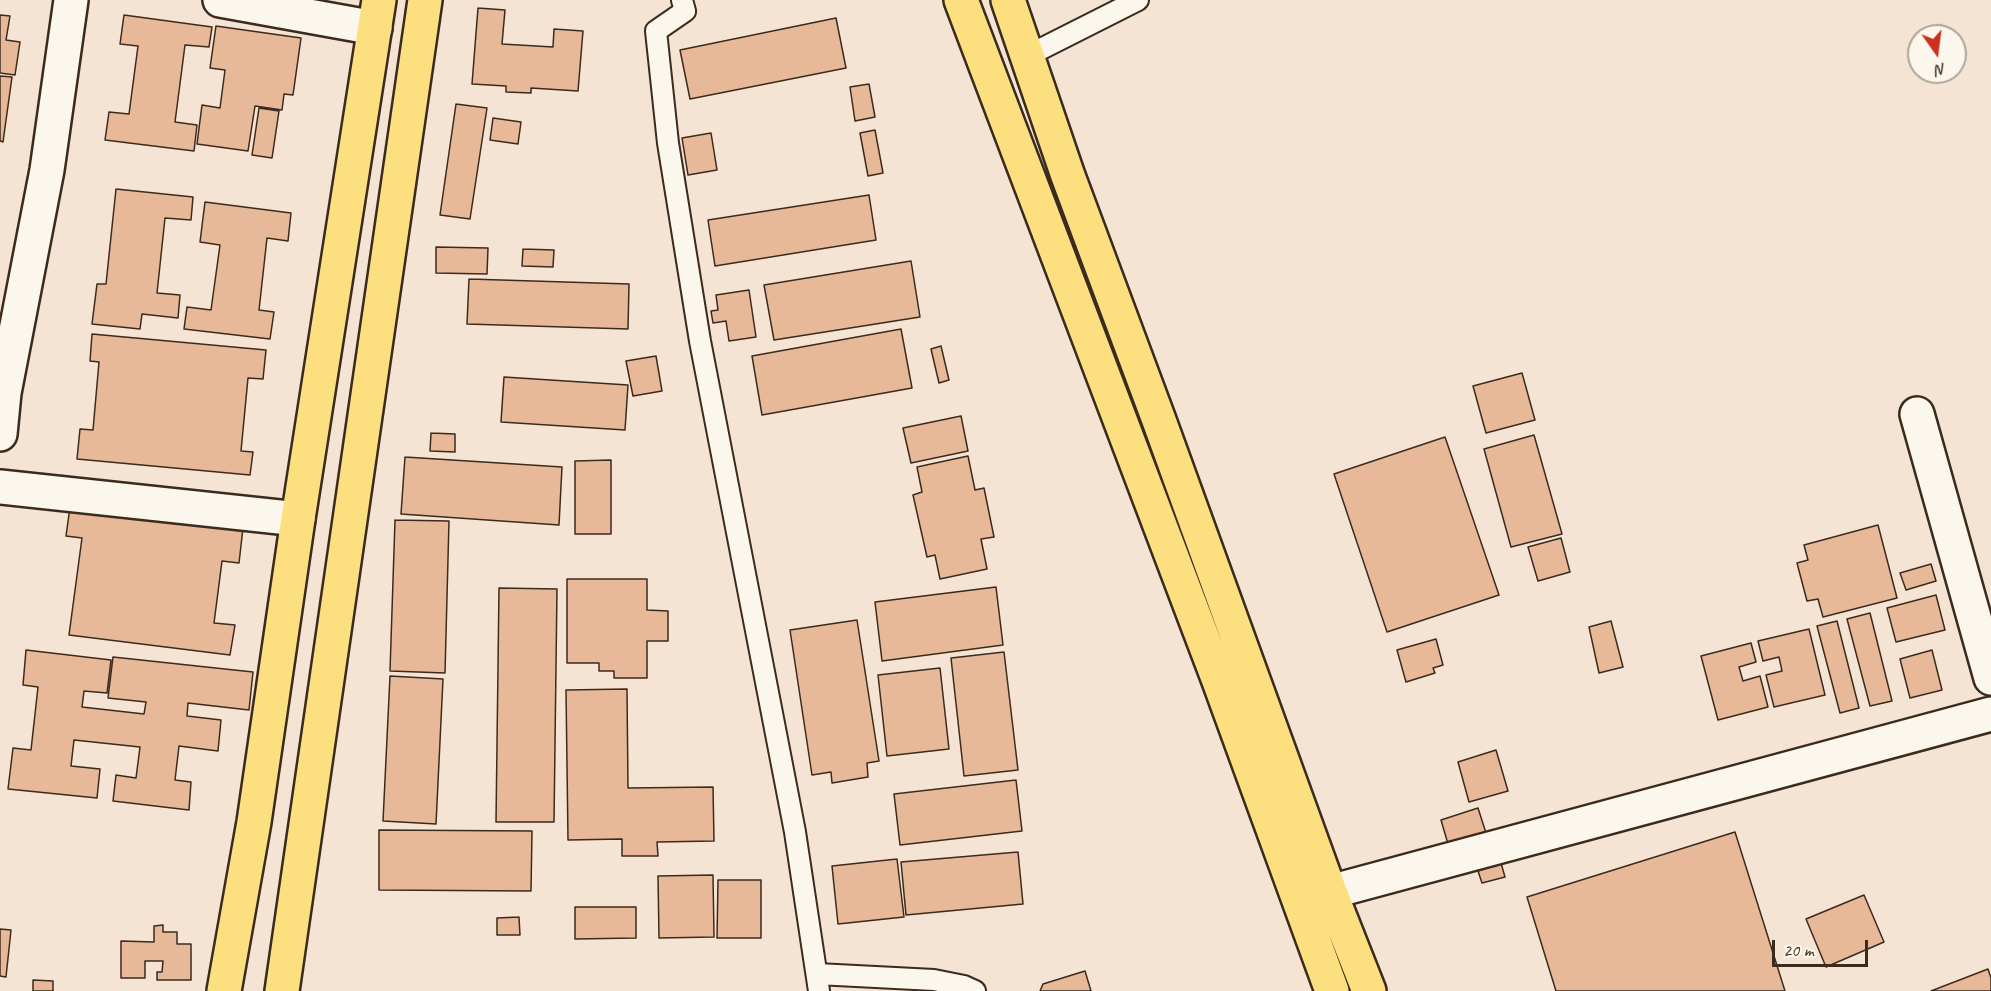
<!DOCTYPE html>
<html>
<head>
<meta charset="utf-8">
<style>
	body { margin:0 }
	#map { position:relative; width:1991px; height:991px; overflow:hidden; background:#f5e4d3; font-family:Caveat,sans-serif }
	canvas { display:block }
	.north { position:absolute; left:1907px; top:24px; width:60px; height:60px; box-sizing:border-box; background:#fbf7ec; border:2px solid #aea59a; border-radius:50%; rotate:166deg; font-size:16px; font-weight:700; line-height:24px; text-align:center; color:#3b2a1e }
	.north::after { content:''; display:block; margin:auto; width:21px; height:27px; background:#c8321e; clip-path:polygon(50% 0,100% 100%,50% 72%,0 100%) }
	.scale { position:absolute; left:1772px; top:940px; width:96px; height:27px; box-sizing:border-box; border:3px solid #3b2a1e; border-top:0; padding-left:8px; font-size:18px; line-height:21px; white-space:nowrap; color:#3b2a1e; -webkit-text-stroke:4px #fbf7ec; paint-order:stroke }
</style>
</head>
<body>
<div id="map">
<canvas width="1991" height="991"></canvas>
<div class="north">N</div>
<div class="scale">20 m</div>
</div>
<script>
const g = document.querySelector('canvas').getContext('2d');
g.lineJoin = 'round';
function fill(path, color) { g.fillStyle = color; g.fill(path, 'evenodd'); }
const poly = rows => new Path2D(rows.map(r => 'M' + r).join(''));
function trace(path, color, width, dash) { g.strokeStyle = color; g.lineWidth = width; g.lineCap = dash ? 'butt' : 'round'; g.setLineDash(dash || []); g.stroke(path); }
const building = poly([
	[478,8,505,10,502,44,553,47,554,29,583,31,578,91,531,88,531,93,506,92,506,86,472,84,478,8],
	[0,15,10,16,6,40,20,42,15,75,0,73,0,15],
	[124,15,212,27,209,47,185,45,175,122,197,125,194,151,105,140,109,112,129,114,138,46,120,44,124,15],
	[836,18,846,68,690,99,680,50,836,18],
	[216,26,301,38,293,95,284,94,282,110,255,106,248,151,197,144,202,105,220,108,225,70,210,68,216,26],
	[0,76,12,77,3,142,0,141,0,76],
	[869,84,875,117,855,121,850,87,869,84],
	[456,104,487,108,470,219,440,215,456,104],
	[259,108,279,111,272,158,252,155,259,108],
	[493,118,521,122,518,144,490,140,493,118],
	[875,130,883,173,868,176,860,133,875,130],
	[711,133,717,170,688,175,682,138,711,133],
	[116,189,193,197,191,220,165,218,157,293,180,295,178,318,142,314,140,329,92,324,97,284,106,284,116,189],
	[869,195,876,240,715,266,708,220,869,195],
	[205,202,291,213,288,241,267,238,259,310,274,312,270,339,184,329,187,307,211,310,220,245,200,242,205,202],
	[436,247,488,248,487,274,436,273,436,247],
	[523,249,554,250,553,267,522,266,523,249],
	[911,261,920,317,774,340,764,285,911,261],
	[469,279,629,284,628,329,467,324,469,279],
	[749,290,756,337,729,341,726,321,713,323,711,311,718,310,716,295,749,290],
	[901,329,912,388,762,415,752,356,901,329],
	[92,334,266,350,263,379,248,378,241,451,253,452,250,475,77,459,80,429,93,430,99,362,90,361,92,334],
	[941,346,949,380,939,383,931,349,941,346],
	[656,356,662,391,633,396,626,361,656,356],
	[1522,373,1535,420,1486,433,1473,386,1522,373],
	[504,377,628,385,625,430,501,422,504,377],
	[961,416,968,451,911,463,903,428,961,416],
	[431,433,455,434,455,452,430,451,431,433],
	[1534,435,1562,534,1511,547,1484,449,1534,435],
	[1445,437,1499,595,1387,632,1334,474,1445,437],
	[968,456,975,490,984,488,994,537,981,539,987,569,940,579,935,555,927,557,913,495,922,492,917,467,968,456],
	[405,457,562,467,559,525,401,514,405,457],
	[611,460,611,534,575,534,575,461,611,460],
	[70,507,243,528,239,563,222,561,214,623,235,625,230,655,69,635,82,538,66,536,70,507],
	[395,520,449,521,445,673,390,671,395,520],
	[1878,525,1897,598,1823,617,1818,599,1807,601,1797,563,1808,560,1804,545,1878,525],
	[1561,538,1570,572,1538,581,1528,547,1561,538],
	[1931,564,1936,581,1906,590,1900,573,1931,564],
	[567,579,647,579,647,610,668,611,668,641,647,641,647,678,614,678,614,671,599,671,599,663,567,663,567,579],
	[996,587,1003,645,882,661,875,602,996,587],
	[499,588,557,589,554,822,496,822,499,588],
	[1936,595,1945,630,1896,642,1887,608,1936,595],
	[1870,613,1892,701,1870,706,1847,619,1870,613],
	[857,620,879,761,867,763,868,777,832,783,831,772,812,775,790,630,857,620],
	[1611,621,1623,667,1599,673,1589,627,1611,621],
	[1837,621,1859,708,1840,713,1817,626,1837,621],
	[1809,629,1825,695,1774,707,1766,675,1782,671,1779,657,1763,661,1758,641,1809,629],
	[1436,639,1443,665,1433,668,1435,673,1406,682,1397,650,1436,639],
	[1751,643,1756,662,1739,667,1743,681,1760,676,1768,707,1718,720,1701,656,1751,643],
	[26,650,111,660,107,693,84,691,82,707,144,714,146,702,108,698,113,657,253,672,249,710,188,703,187,716,221,720,218,751,179,746,175,780,191,782,189,810,113,801,116,775,136,778,140,747,74,740,71,766,100,769,97,798,8,789,13,748,31,750,38,687,23,685,26,650],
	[1932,650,1942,690,1910,698,1900,659,1932,650],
	[1004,652,1018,770,964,776,951,658,1004,652],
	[940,668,949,749,887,756,878,675,940,668],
	[390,676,443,679,436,824,383,821,390,676],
	[627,689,628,788,713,787,714,841,657,842,658,856,622,856,622,839,568,840,566,690,627,689],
	[1496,750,1508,791,1469,802,1458,762,1496,750],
	[1016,780,1022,831,900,845,894,794,1016,780],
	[1478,808,1486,833,1448,844,1441,820,1478,808],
	[379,830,532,831,531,891,379,890,379,830],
	[1735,832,1785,991,1556,991,1527,897,1735,832],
	[1018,852,1023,904,906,915,901,862,1018,852],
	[897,859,904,917,838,924,832,866,897,859],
	[1501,863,1505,877,1482,883,1478,871,1501,863],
	[713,875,714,937,659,938,658,876,713,875],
	[718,880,761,880,761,938,717,938,718,880],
	[1864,895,1884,942,1826,967,1806,919,1864,895],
	[575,907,636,907,636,938,575,939,575,907],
	[519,917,520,935,497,935,497,918,519,917],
	[163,925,163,932,177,932,177,944,191,944,191,980,157,980,157,972,162,972,163,961,145,961,145,978,121,978,121,941,154,942,154,926,163,925],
	[0,929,11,930,6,977,0,976,0,929],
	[1988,969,1991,978,1991,991,1931,991,1988,969],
	[1085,971,1091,991,1040,991,1043,984,1085,971],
	[33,980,53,981,53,991,33,991,33,980]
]);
const lane = poly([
	[682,0,685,11,656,31,668,143,700,341,795,832,819,991],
	[1037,51,1138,0],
	[817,974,934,980,964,986,975,991]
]);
const street = poly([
	[220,0,375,28],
	[1917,414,1991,678],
	[0,434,4,393,47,170,71,0],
	[0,487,298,519],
	[1330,892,1991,714]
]);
const primary = poly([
	[961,0,1219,681,1332,991],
	[1008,0,1068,176,1160,423,1330,892,1369,991]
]);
const highway = poly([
	[224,991,254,822,298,519,379,0],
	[282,991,425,0]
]);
fill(building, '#e8b998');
trace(building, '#3b2a1e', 1.5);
trace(lane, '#3b2a1e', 24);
trace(street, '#3b2a1e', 38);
trace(primary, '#3b2a1e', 38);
trace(highway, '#3b2a1e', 38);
trace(lane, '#fbf7ec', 20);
trace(street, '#fbf7ec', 33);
trace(primary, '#fce080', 33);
trace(highway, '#fce080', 33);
</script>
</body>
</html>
